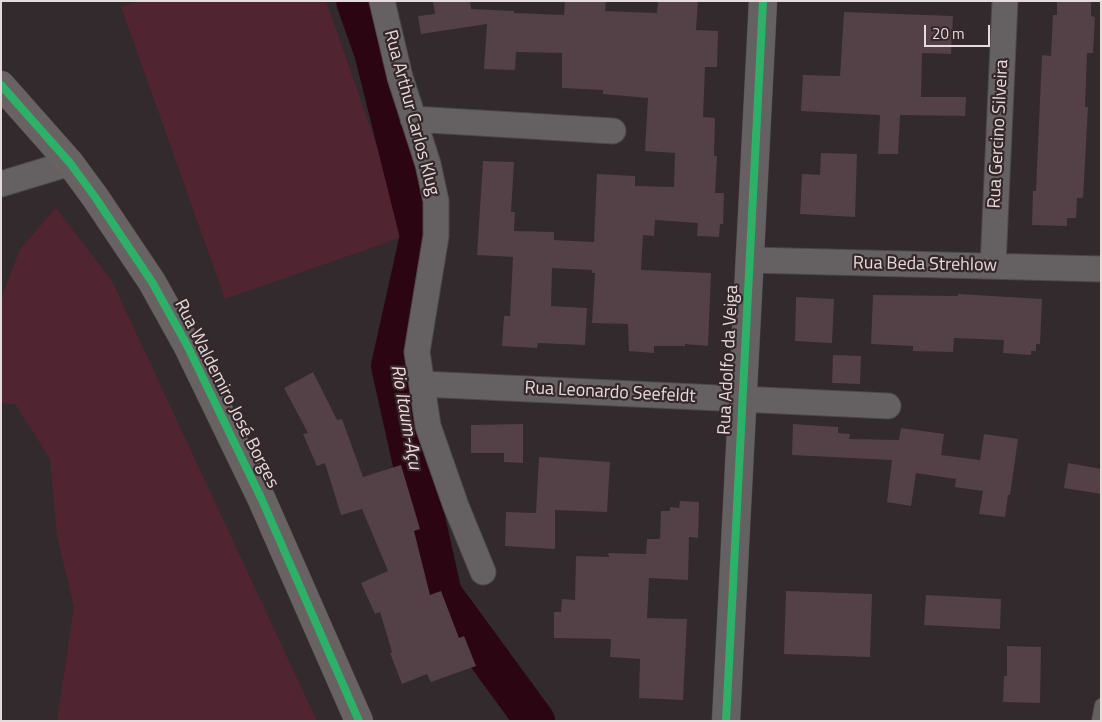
<!DOCTYPE html>
<html>
<head>
<meta charset="utf-8">
<style>
	body { margin:0 }
	#map { position:relative; width:1102px; height:722px; overflow:hidden; background:#322a2c; font-family:"Titillium Web",sans-serif }
	canvas { display:block }
	.frame { position:absolute; inset:0; border:2px solid #e5dbdd; pointer-events:none }
	.scale { position:absolute; left:924px; top:25px; width:66px; height:22px; box-sizing:border-box; border:2px solid #e5dbdd; border-top:0; padding-left:6px; font-size:15px; line-height:18px; white-space:nowrap; color:#e5dbdd; -webkit-text-stroke:4px #36272b; paint-order:stroke }
</style>
</head>
<body>
<div id="map">
<canvas width="1102" height="722"></canvas>
<div class="frame"></div>
<div class="scale">20 m</div>
</div>
<script>
const g = document.querySelector('canvas').getContext('2d');
g.lineJoin = 'round';
function fill(path, color) { g.fillStyle = color; g.fill(path, 'evenodd'); }
const poly = rows => new Path2D(rows.map(r => 'M' + r).join(''));
function trace(path, color, width, dash) { g.strokeStyle = color; g.lineWidth = width; g.lineCap = dash ? 'butt' : 'round'; g.setLineDash(dash || []); g.stroke(path); }
function label(font, color, halo, rows, align = 'center') {
  g.font = font + ' "Titillium Web",sans-serif'; g.lineWidth = 4.5; g.setLineDash([]); g.textBaseline = 'middle'; g.strokeStyle = halo; g.fillStyle = color; for (const [text, x, y, turn = 0] of rows) {
    g.save(); g.translate(x, y); g.rotate((+turn || 0) * Math.PI / 180); g.textAlign = isNaN(turn) ? turn : align; if (halo) g.strokeText(text, 0, 0); g.fillText(text, 0, 0); g.restore();
  }
}
const green = poly([
	[138,1,326,1,408,235,225,299,121,7],
	[56,208,112,281,317,721,57,721,74,607,57,536,50,459,15,404,1,403,1,299,20,249]
]);
const river = poly([
	[356,1,374,52,420,236,391,366,442,594,535,721]
]);
const building = poly([
	[433,1,470,1,471,9,514,11,514,13,564,15,565,1,606,1,605,11,657,13,658,1,698,1,696,30,718,31,717,67,705,67,703,117,715,118,714,156,717,156,715,193,724,193,723,224,720,224,719,237,697,236,698,223,655,220,654,236,643,235,641,270,711,273,708,346,685,344,685,346,654,346,654,353,629,351,628,324,592,323,595,273,592,273,592,270,552,268,551,306,587,308,585,345,538,343,537,348,502,346,504,316,510,316,513,257,477,255,483,161,514,162,511,212,515,212,514,231,554,232,554,240,594,242,597,174,635,176,635,186,674,187,675,153,645,151,648,98,603,94,603,90,562,88,562,53,516,52,515,70,484,69,487,24,421,34,418,16,435,14],
	[1057,1,1091,1,1091,16,1095,17,1093,53,1087,53,1085,107,1088,107,1083,198,1077,198,1076,218,1067,218,1067,226,1032,225,1033,191,1036,191,1042,55,1051,56,1053,15,1057,15],
	[844,12,953,16,951,54,922,53,921,97,966,97,965,116,900,115,898,154,878,154,880,116,879,115,801,111,803,75,840,76],
	[821,153,857,154,855,217,800,214,802,174,820,175],
	[958,294,1042,299,1040,344,1036,344,1036,351,1031,351,1031,355,1003,353,1004,340,954,338,953,352,913,351,913,346,871,344,873,295,958,296],
	[796,297,834,299,832,343,795,341],
	[833,355,861,356,860,384,832,383],
	[313,372,337,420,342,419,363,477,401,465,420,529,414,531,430,595,441,591,459,638,464,636,476,666,431,682,427,674,402,684,390,653,392,652,380,612,375,614,361,583,388,571,362,509,341,515,325,463,317,466,303,434,308,433,284,388],
	[523,424,523,463,504,462,504,453,471,453,471,425],
	[793,424,838,427,838,433,850,434,849,439,899,440,901,428,944,434,941,455,980,460,984,434,1018,439,1010,495,1008,495,1005,517,979,514,983,491,955,487,956,479,916,473,911,506,887,502,892,460,792,455],
	[539,457,610,462,607,512,555,510,555,549,505,546,506,512,536,513],
	[1068,463,1101,469,1101,494,1064,488],
	[680,501,699,502,698,538,689,537,688,580,649,578,647,618,687,619,683,700,639,698,640,659,610,657,611,639,554,638,554,612,561,612,562,599,575,600,576,556,609,557,608,553,646,554,647,539,660,539,661,511,670,511,670,507,679,508],
	[786,591,872,594,870,657,784,654],
	[926,595,1001,599,1000,629,924,625],
	[1007,646,1041,647,1040,703,1003,702,1004,676,1007,676]
]);
const service = poly([
	[1098,721,1101,705]
]);
const minor = poly([
	[382,1,400,77,428,164,436,201,436,236,417,352,428,426,456,506,483,572],
	[413,119,613,131],
	[1,184,70,163],
	[750,260,1101,269],
	[993,266,1005,1],
	[422,384,888,406]
]);
const tertiary = poly([
	[726,721,763,1]
]);
const secondary = poly([
	[1,85,70,163,95,197,152,282,187,345,262,500,359,721]
]);
const cycleway = poly([
	[1,85,70,163,95,197,152,282,187,345,262,500,359,721],
	[726,721,763,1]
]);
const streetNames = [
	["Rua Arthur Carlos Klug",411,113,75],
	["Rua Gercino Silveira",999,134,-87],
	["Rua Beda Strehlow",925,265,1],
	["Rua Adolfo da Veiga",729,360,-87],
	["Rua Leonardo Seefeldt",610,393,3],
	["Rua Waldemiro José Borges",226,394,63]
];
const waterNames = [
	["Rio Itaum-Açu",405,417,80]
];
fill(green, '#512432');
trace(river, '#2c0513', 40);
fill(building, '#544047');
trace(service, '#4e4749', 14);
trace(minor, '#4e4749', 27);
trace(tertiary, '#4e4749', 29);
trace(secondary, '#4e4749', 29);
trace(service, '#656162', 12);
trace(minor, '#656162', 25);
trace(tertiary, '#656162', 28);
trace(secondary, '#686263', 28);
trace(cycleway, '#2db169', 8);
label('18px', '#e5dbdd', '#36272b', streetNames);
label('italic 19px', '#f1d7dd', '#36272b', waterNames);
</script>
</body>
</html>
